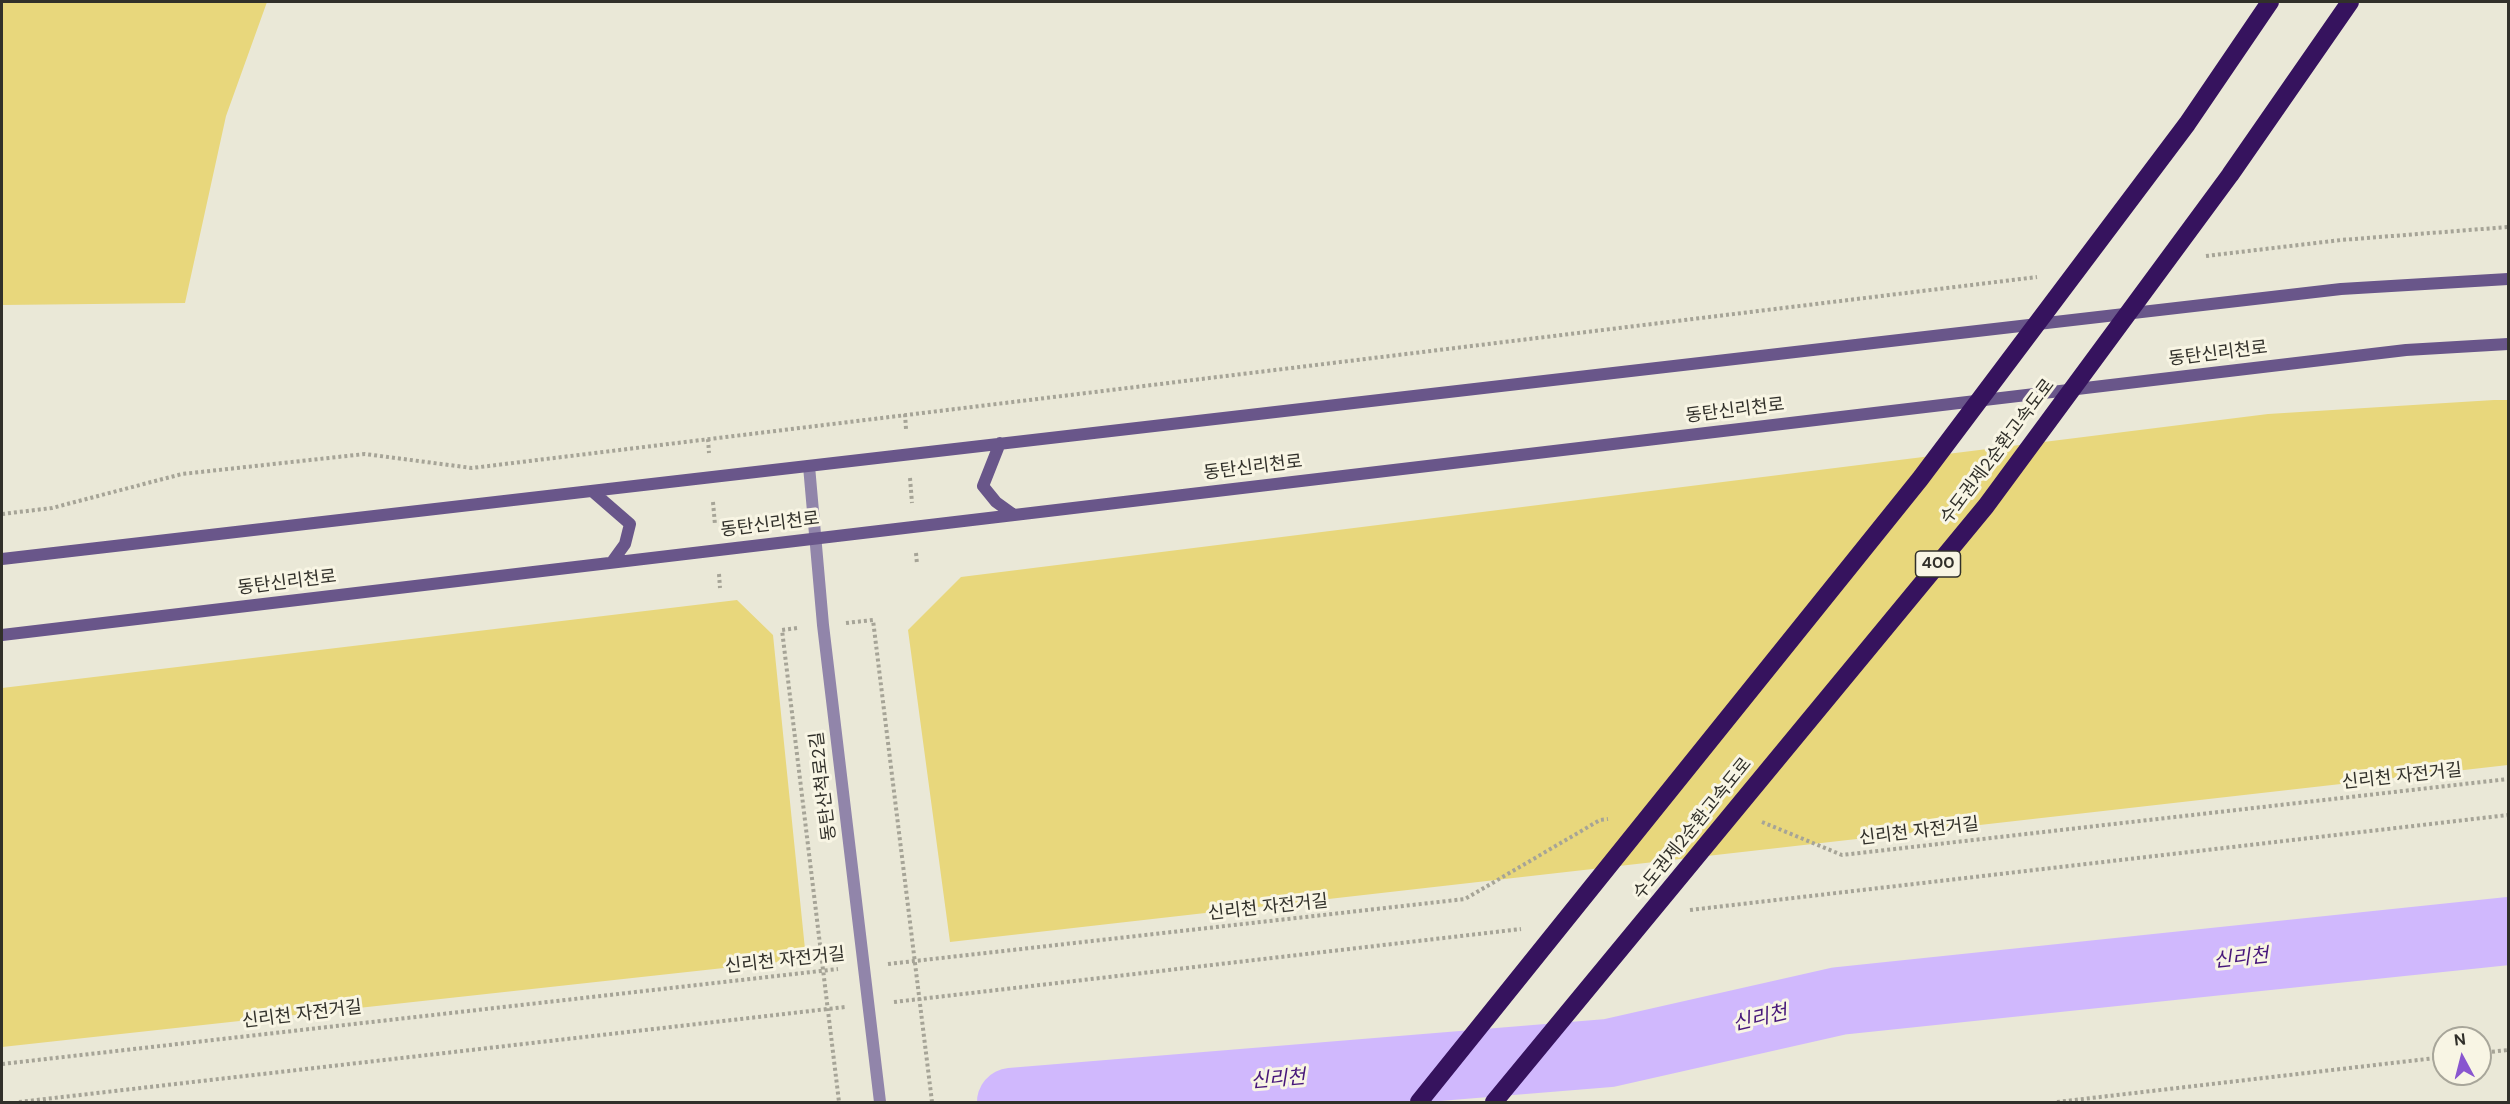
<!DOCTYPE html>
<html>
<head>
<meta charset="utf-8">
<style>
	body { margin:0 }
	#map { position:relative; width:2510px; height:1104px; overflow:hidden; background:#eae8d7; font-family:"DM Sans",sans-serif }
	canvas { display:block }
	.frame { position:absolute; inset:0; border:3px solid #31302a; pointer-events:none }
	.north { position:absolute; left:2432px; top:1026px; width:60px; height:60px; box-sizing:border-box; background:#f8f5e4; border:2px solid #a8a69a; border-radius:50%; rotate:353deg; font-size:16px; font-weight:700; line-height:24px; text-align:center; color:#31302a }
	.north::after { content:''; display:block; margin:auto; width:21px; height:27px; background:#8956cf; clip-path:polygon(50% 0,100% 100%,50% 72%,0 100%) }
</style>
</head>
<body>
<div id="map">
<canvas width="2510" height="1104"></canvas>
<div class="frame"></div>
<div class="north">N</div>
</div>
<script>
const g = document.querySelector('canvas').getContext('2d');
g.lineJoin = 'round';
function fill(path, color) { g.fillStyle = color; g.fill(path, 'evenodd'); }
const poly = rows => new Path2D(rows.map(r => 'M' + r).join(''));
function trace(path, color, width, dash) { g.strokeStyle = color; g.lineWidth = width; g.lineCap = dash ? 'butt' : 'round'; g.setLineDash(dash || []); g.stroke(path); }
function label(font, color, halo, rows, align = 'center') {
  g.font = font + ' "DM Sans","Noto Sans KR",sans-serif'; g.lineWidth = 6; g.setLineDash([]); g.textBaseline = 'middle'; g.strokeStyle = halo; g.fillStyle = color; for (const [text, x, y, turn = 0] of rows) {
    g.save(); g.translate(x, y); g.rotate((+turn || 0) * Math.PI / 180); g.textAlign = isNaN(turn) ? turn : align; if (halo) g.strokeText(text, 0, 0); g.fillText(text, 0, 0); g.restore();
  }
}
const green = poly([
	[2,2,267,2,226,116,185,303,2,305],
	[2494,400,2508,400,2508,765,950,942,908,630,961,577,2268,414],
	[737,600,773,635,806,959,2,1047,2,688]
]);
const river = poly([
	[1011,1102,1609,1053,1839,1001,2508,931]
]);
const path = poly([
	[2206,256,2341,240,2508,227],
	[905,414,906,429],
	[708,439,709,453],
	[910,478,912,503],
	[713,502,715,525],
	[2,514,52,508,182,474,365,454,472,468,2037,277],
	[916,553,917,564],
	[719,574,720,588],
	[846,623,873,620,932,1102],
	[797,628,782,630,839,1102],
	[1762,822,1842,855,2508,779],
	[1690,910,2508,815],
	[888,964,1465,899,1600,820,1608,819],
	[894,1002,1521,929],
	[2480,1053,2508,1050],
	[2,1064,838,969],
	[19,1102,845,1007],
	[2057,1102,2444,1057]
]);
const tertiary = poly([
	[809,466,823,625,880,1102]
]);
const secondary = poly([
	[1000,443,983,486,996,502,1014,515],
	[592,491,630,524,625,544,612,562],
	[2,559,2341,289,2508,279],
	[2,635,2406,350,2508,344]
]);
const motorway = poly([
	[1419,1102,1920,479,2187,124,2270,2],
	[1494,1102,1986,506,2230,175,2350,2]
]);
const shields = [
	[1938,564,45]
];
const shieldNames = [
	["400",1938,564]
];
const streetNames = [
	["동탄신리천로",2218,354,-7],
	["동탄신리천로",1735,411,-7],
	["수도권제2순환고속도로",1998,452,-53],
	["동탄신리천로",1253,468,-7],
	["동탄신리천로",770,525,-7],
	["동탄신리천로",287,583,-7],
	["신리천 자전거길",2402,777,-6],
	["동탄산척로2길",824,786,-97],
	["수도권제2순환고속도로",1693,829,-51],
	["신리천 자전거길",1919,832,-7],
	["신리천 자전거길",1268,908,-6],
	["신리천 자전거길",785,961,-6],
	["신리천 자전거길",302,1015,-7]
];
const waterNames = [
	["신리천",2241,959,-6],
	["신리천",1760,1019,-13],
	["신리천",1278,1080,-5]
];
fill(green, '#e8d77c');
trace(river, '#d0b8fd', 68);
trace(path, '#a6a497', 4, [3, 3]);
trace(tertiary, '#9185aa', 12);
trace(secondary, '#69568a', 12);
trace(motorway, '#36135e', 18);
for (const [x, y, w] of shields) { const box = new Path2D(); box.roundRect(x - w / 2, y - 13, w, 26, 4.5); g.fillStyle = '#f8f5e4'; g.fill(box); trace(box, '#31302a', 1.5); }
label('bold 16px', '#31302a', null, shieldNames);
label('18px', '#31302a', '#f8f5e4', streetNames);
label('italic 20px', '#47177a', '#f8f5e4', waterNames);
</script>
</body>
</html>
